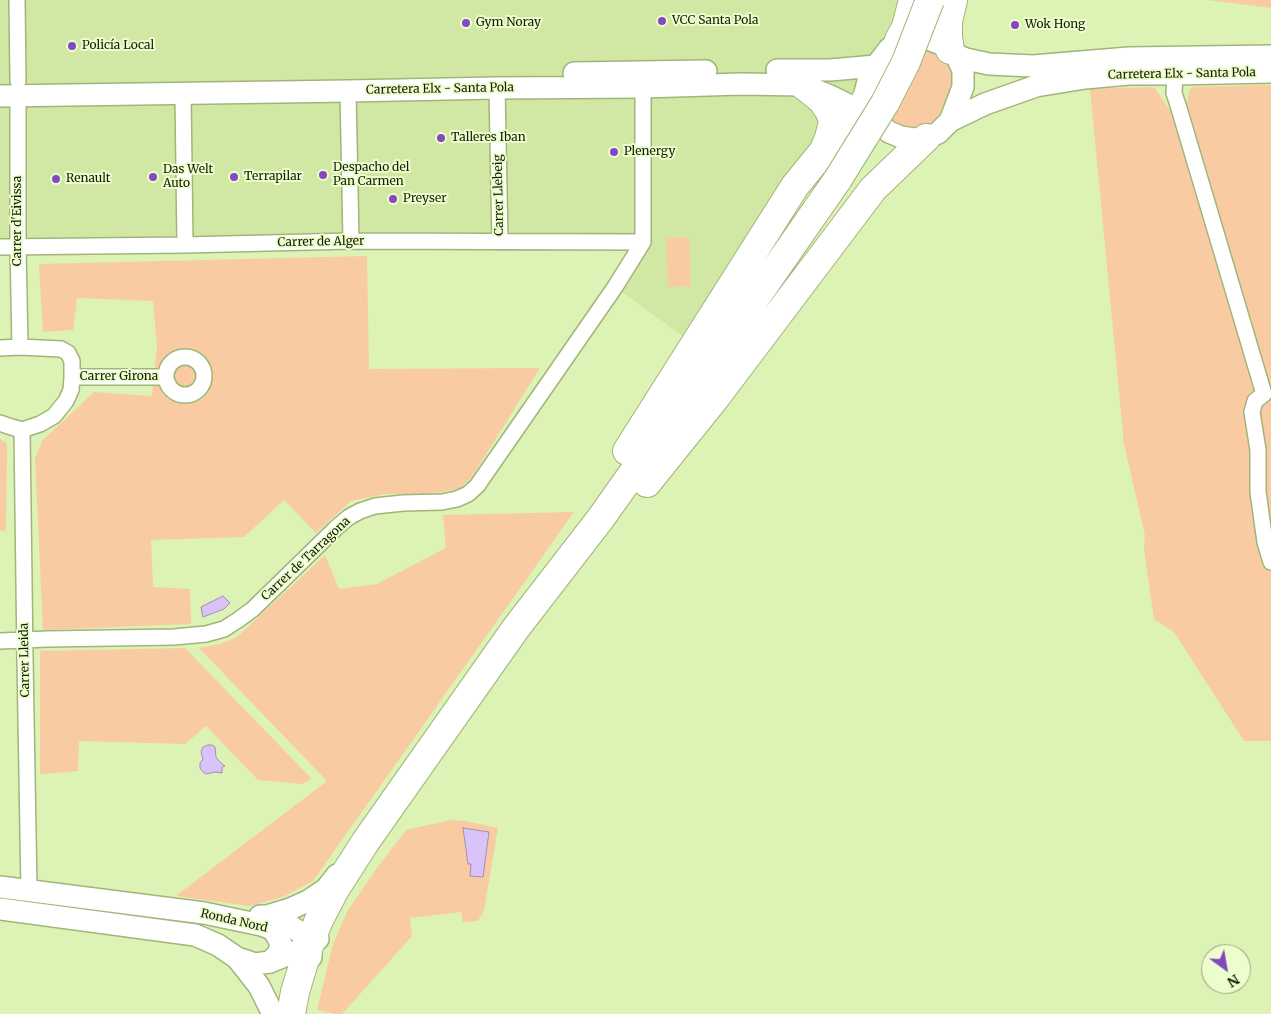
<!DOCTYPE html>
<html>
<head>
<meta charset="utf-8">
<style>
	body { margin:0 }
	#map { position:relative; width:1271px; height:1014px; overflow:hidden; background:#ddf2b5; font-family:Merriweather,serif }
	canvas { display:block }
	.north { position:absolute; left:1201px; top:944px; width:50px; height:50px; box-sizing:border-box; background:#edfecd; border:1px solid #97a47d; border-radius:50%; rotate:148deg; font-size:14px; font-weight:700; line-height:20px; text-align:center; color:#161d06 }
	.north::after { content:''; display:block; margin:auto; width:18px; height:22px; background:#8349c0; clip-path:polygon(50% 0,100% 100%,50% 72%,0 100%) }
</style>
</head>
<body>
<div id="map">
<canvas width="1271" height="1014"></canvas>
<div class="north">N</div>
</div>
<script>
const g = document.querySelector('canvas').getContext('2d');
g.lineJoin = 'round';
function fill(path, color) { g.fillStyle = color; g.fill(path, 'evenodd'); }
const poly = rows => new Path2D(rows.map(r => 'M' + r).join(''));
function trace(path, color, width, dash) { g.strokeStyle = color; g.lineWidth = width; g.lineCap = dash ? 'butt' : 'round'; g.setLineDash(dash || []); g.stroke(path); }
function label(font, color, halo, rows, align = 'center') {
  g.font = font + ' Merriweather,serif'; g.lineWidth = 4; g.setLineDash([]); g.textBaseline = 'middle'; g.strokeStyle = halo; g.fillStyle = color; for (const [text, x, y, turn = 0] of rows) {
    g.save(); g.translate(x, y); g.rotate((+turn || 0) * Math.PI / 180); g.textAlign = isNaN(turn) ? turn : align; if (halo) g.strokeText(text, 0, 0); g.fillText(text, 0, 0); g.restore();
  }
}
const built = poly([
	[0,0,913,0,909,17,695,345,615,287,642,242,0,247]
]);
const green = poly([
	[1208,0,1271,0,1271,8],
	[923,50,933,53,943,59,950,67,952,76,951,90,944,107,936,119,922,129,903,127,893,123,883,115],
	[1271,85,1271,741,1244,741,1174,632,1154,619,1144,549,1145,536,1124,444,1090,89,1151,87,1155,88,1168,108,1186,104,1189,93,1190,89,1193,87],
	[689,237,691,286,668,287,666,238],
	[367,256,369,369,540,368,472,477,459,489,430,494,385,494,351,501,316,533,284,500,244,537,151,540,153,587,190,589,191,624,43,630,35,459,42,441,94,392,152,396,157,346,153,301,77,298,73,330,43,332,39,264],
	[0,439,7,443,6,530,0,531],
	[574,512,313,881,283,897,250,906,176,896,327,781,199,648,220,644,237,637,325,555,339,589,377,584,446,548,443,515],
	[185,648,311,778,303,784,258,780,206,726,185,744,79,741,78,771,40,774,40,651],
	[451,820,465,821,498,828,484,910,478,921,463,922,461,912,410,918,412,936,342,1014,336,1014,317,1010,333,944,348,910,377,868,406,830]
]);
const water = poly([
	[223,596,230,603,224,609,203,617,201,607,223,596],
	[208,745,212,745,215,747,216,757,219,761,225,766,222,767,222,773,215,772,206,774,203,772,200,768,200,763,203,759,201,752,203,747,208,745],
	[463,828,489,832,483,877,470,876,471,864,468,864,463,828]
]);
const street = poly([
	[17,0,18,81],
	[1175,74,1174,93,1178,105,1264,394,1255,401,1252,412,1258,450,1258,492,1265,542,1271,562],
	[497,88,500,242],
	[348,91,351,241],
	[183,93,185,245],
	[18,95,18,246,20,347],
	[643,242,643,87],
	[0,247,185,245,351,241,643,242],
	[0,348,20,347,61,349,68,353,72,361,72,377,71,390,66,401,54,416,40,424,22,430,8,426,0,423],
	'166 376a19 19 0 1 1 38 0a19 19 0 1 1-38 0Z',
	[72,377,165,377],
	[22,430,25,659,29,891],
	[0,641,48,639,174,637,206,634,224,629,238,620,253,609,336,528,349,517,360,511,375,506,403,503,442,502,457,499,468,494,477,486,615,287,643,242]
]);
const secondary = poly([
	[913,38,928,39,941,44,950,50,956,55,963,70,963,87,950,121,938,133,926,138,914,139,901,137,889,132,879,124,873,117,865,101,865,93,868,81,876,66,889,49,899,40,913,38],
	[956,55,966,59,989,64,1033,66,1129,58,1271,56],
	[777,70,830,70,876,66],
	[574,73,706,71],
	[0,96,348,91,497,88,643,87,741,84,803,85,830,96,873,117],
	[950,121,985,104,1036,86,1085,78,1129,74,1175,74,1271,72],
	[0,887,204,913,261,925,272,929,277,936,281,944,278,954,270,962],
	[0,909,195,935,218,945,237,958,255,964,270,962,309,946,318,939],
	[260,916,267,916,286,923,301,933,311,950,311,957],
	[267,916,290,909,308,901,326,889,337,875],
	[237,958,259,986,273,1014]
]);
const highway = poly([
	[899,40,906,27,913,0],
	[950,50,948,37,948,22,953,0],
	[803,85,822,100,830,112,833,122,829,138,823,152],
	[627,451,795,186,821,154,847,127,860,110,865,101],
	[647,483,716,397,873,189,926,138],
	[291,1014,295,992,309,946,318,922,334,891,366,841,516,628,601,518,695,385,838,179]
]);
const highwayBridge = poly([
	[838,179,885,103,906,62,930,0]
]);
const markers = [
	[662,21,5,"#8349c0"],
	[466,23,5,"#8349c0"],
	[1015,25,5,"#8349c0"],
	[72,46,5,"#8349c0"],
	[441,138,5,"#8349c0"],
	[614,152,5,"#8349c0"],
	[323,175,5,"#8349c0"],
	[153,177,5,"#8349c0"],
	[234,177,5,"#8349c0"],
	[56,179,5,"#8349c0"],
	[393,199,5,"#8349c0"]
];
const poiNames = [
	["VCC Santa Pola",672,21],
	["Gym Noray",476,23],
	["Wok Hong",1025,25],
	["Policía Local",82,46],
	["Talleres Iban",451,138],
	["Plenergy",624,152],
	["Despacho del",333,168],
	["Pan Carmen",333,182],
	["Das Welt",163,170],
	["Auto",163,184],
	["Terrapilar",244,177],
	["Renault",66,179],
	["Preyser",403,199]
];
const streetNames = [
	["Carretera Elx - Santa Pola",1182,74,-1],
	["Carretera Elx - Santa Pola",440,89,-1],
	["Carrer Llebeig",499,195,-91],
	["Carrer d'Eivissa",18,221,-90],
	["Carrer de Alger",321,242,-1],
	["Carrer Girona",119,377],
	["Carrer de Tarragona",306,559,-43],
	["Carrer Lleida",25,660,-91],
	["Ronda Nord",234,921,13]
];
fill(built, '#d1e8a5');
fill(green, '#f9cba2');
fill(water, '#d9c3f9');
trace(water, '#9e91b0', 1);
trace(street, '#a1b57a', 18);
trace(secondary, '#a1b57a', 24);
trace(highway, '#a1b57a', 30);
trace(street, '#fff', 15);
trace(secondary, '#fff', 21);
trace(highway, '#fff', 28);
trace(highwayBridge, '#a1b57a', 30, []);
trace(highwayBridge, '#fff', 28);
for (const [x, y, r, color] of markers) { const dot = new Path2D(); dot.arc(x, y, r, 0, 2 * Math.PI); g.fillStyle = color; g.fill(dot); trace(dot, '#edfecd', 2); }
label('12px', '#161d06', '#edfecd', poiNames, 'left');
label('12px', '#161d06', '#edfecd', streetNames);
</script>
</body>
</html>
